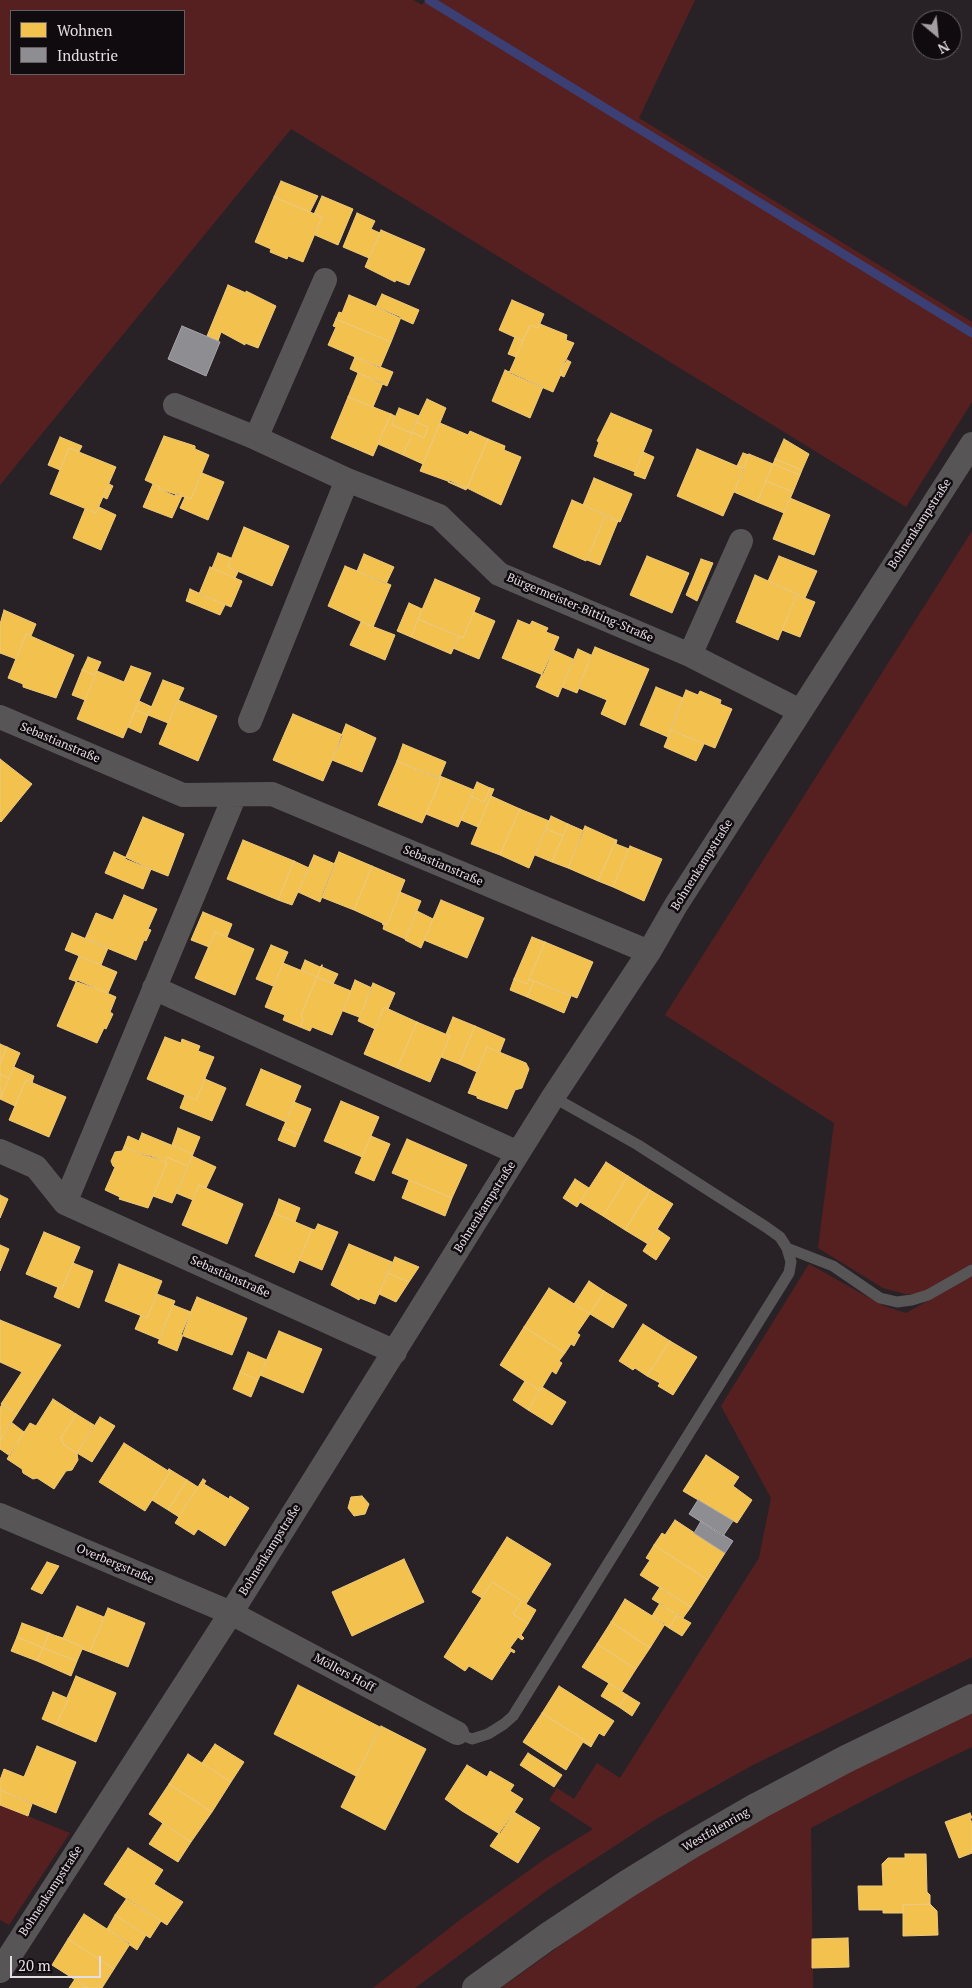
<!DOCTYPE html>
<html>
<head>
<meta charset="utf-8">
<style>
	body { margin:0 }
	#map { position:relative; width:972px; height:1988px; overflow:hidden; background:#282227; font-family:"PT Serif",serif }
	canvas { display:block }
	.legend { position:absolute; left:10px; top:10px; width:175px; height:65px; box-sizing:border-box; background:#100b0f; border:1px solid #655f64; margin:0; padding:6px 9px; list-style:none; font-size:15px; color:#e5dde4 }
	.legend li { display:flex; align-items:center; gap:10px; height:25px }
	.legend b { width:25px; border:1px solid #655f64 }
	.north { position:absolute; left:912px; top:10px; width:50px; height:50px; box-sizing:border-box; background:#100b0f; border:1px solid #655f64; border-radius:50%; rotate:152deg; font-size:14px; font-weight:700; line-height:20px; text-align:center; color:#e5dde4 }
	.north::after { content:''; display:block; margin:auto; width:18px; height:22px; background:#a39ca2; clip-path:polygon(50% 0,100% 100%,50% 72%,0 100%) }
	.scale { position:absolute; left:10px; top:1956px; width:91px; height:22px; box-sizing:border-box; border:2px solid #e5dde4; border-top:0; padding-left:6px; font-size:15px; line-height:18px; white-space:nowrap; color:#e5dde4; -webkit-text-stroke:4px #100b0f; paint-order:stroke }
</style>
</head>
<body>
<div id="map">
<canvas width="972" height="1988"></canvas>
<ul class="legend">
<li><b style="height:14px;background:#f2c14e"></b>Wohnen</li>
<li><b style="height:14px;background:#8d8d92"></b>Industrie</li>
</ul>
<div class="north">N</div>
<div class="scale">20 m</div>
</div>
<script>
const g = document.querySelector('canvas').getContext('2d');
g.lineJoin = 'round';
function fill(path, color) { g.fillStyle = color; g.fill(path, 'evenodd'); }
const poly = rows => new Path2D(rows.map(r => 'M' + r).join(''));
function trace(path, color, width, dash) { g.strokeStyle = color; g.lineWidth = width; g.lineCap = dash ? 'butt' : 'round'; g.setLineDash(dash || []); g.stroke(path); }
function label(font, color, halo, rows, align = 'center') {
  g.font = font + ' "PT Serif",serif'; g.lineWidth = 5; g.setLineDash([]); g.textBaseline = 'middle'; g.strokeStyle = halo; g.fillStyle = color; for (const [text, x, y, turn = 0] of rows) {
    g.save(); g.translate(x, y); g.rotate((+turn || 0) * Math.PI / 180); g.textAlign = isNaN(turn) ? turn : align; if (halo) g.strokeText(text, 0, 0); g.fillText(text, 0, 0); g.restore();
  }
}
const green = poly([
	[0,0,413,0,422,5,426,0,695,0,639,118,972,322,972,402,906,507,291,129,0,485],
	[11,11,184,11,184,74,11,74],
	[972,531,972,1264,921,1294,905,1294,883,1288,818,1248,834,1123,665,1015],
	[809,1264,884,1306,906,1313,972,1276,972,1657,753,1765,656,1819,549,1889,415,1988,373,1988,461,1919,545,1859,593,1829,549,1800,557,1788,574,1799,597,1763,620,1778,759,1558,771,1498,721,1406],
	[972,1710,972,1747,895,1784,811,1828,813,1988,501,1988,613,1908,725,1839,860,1766],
	[0,1805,70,1833,9,1925,0,1920]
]);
const homes = poly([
	[281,181,318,196,310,212,274,197,281,181],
	[322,196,353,209,338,245,315,235,322,217,314,214,322,196],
	[274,197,322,217,303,262,288,256,287,259,270,252,271,249,255,242,274,197],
	[357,213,375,221,371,229,380,233,369,258,343,247,357,213],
	[381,230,425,249,409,285,396,280,395,282,365,267,381,230],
	[228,285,246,293,246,291,276,306,258,348,245,343,245,345,221,332,218,341,207,336,228,285],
	[382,294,419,310,413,324,376,307,382,294],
	[349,295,401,317,391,342,336,319,339,312,342,313,349,295],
	[512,300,544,314,538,328,530,325,523,341,499,330,512,300],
	[336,319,391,342,380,368,328,345,336,327,333,326,336,319],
	[540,324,567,335,566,340,574,343,560,372,562,372,553,392,509,373,530,325,538,328,540,324],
	[515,337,523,341,516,357,508,354,515,337],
	[355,357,393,372,387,386,350,369,355,357],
	[567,360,571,362,564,377,560,375,562,372,560,372,564,362,566,363,567,360],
	[505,370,543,387,530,418,492,401,505,370],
	[358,373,383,383,373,407,348,397,358,373],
	[348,397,391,414,373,456,331,438,348,397],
	[427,399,446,408,423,464,403,455,412,432,424,438,428,427,416,422,427,399],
	[399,408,419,416,412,433,392,425,399,408],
	[611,413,652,430,635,472,594,456,599,442,597,441,611,413],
	[391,414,395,416,392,425,412,433,403,455,378,444,391,414],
	[416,422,428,427,424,438,412,432,416,422],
	[440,423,468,435,470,431,488,439,467,488,420,471,440,423],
	[164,436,195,446,195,449,209,455,191,499,159,489,160,487,145,480,164,436],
	[60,437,82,446,79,452,69,448,60,470,48,465,60,437],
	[488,439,505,446,504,450,521,457,501,505,467,488,488,439],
	[784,439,809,454,802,470,775,459,784,439],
	[69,448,116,467,96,513,50,494,69,448],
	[697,449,744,469,723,516,677,496,697,449],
	[643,452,654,457,645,479,634,475,643,452],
	[743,453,749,455,743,468,737,466,743,453],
	[749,454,773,464,757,502,734,492,749,454],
	[775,459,802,470,800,475,773,464,775,459],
	[773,464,800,475,793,492,766,481,773,464],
	[202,473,224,482,208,520,180,508,185,497,191,499,202,473],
	[594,478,632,494,620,522,583,505,594,478],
	[449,480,467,488,466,490,448,482,449,480],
	[766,481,793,492,784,513,757,502,766,481],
	[109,484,113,486,107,499,103,497,109,484],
	[153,484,160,487,159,489,175,496,176,493,182,496,172,518,143,507,153,484],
	[790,498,830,515,814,555,773,539,790,498],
	[572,500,606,515,586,561,553,547,572,500],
	[99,507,116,515,101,550,73,538,85,509,96,513,99,507],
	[605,516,618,521,600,565,587,560,605,516],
	[244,527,289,546,272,586,228,567,244,527],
	[218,553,231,558,228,567,238,572,235,578,212,568,218,553],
	[364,554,394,567,386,584,357,571,364,554],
	[647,556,689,573,672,613,630,595,647,556],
	[779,556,817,571,805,598,768,581,779,556],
	[701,559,713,563,697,601,686,595,701,559],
	[345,566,391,585,373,627,328,606,345,566],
	[210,567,242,581,231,607,199,594,210,567],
	[755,575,797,594,778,640,736,622,755,575],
	[435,579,480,598,463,638,418,619,435,579],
	[190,589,225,605,220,615,186,601,190,589],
	[797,595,815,602,800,637,782,630,797,595],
	[409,603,422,609,411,637,397,631,409,603],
	[4,610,36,624,31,636,26,634,16,659,0,653,0,624,4,610],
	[474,612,495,621,479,659,453,648,459,636,463,638,474,612],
	[418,619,459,636,451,654,411,637,418,619],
	[518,620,530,625,532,621,548,628,546,632,559,637,543,675,502,658,518,620],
	[361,622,395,635,385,660,350,645,361,622],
	[26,634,74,655,56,698,23,687,23,684,8,678,26,634],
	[595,647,649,669,625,725,601,714,607,700,578,688,595,647],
	[578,649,591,655,577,693,562,687,578,649],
	[553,650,573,659,558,697,536,687,553,650],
	[88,657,101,662,95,675,82,670,88,657],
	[131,666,151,673,123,738,77,719,97,671,124,682,131,666],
	[82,670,95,675,85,700,72,695,82,670],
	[163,680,184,688,168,723,148,715,163,680],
	[656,687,683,698,668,737,640,725,656,687],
	[686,690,698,695,700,691,721,700,720,704,732,709,715,748,670,730,686,690],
	[178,700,217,716,198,761,159,744,178,700],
	[139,701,152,707,148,715,135,710,139,701],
	[135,710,148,715,141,733,128,727,135,710],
	[293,714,343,735,323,781,273,760,293,714],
	[346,724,376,738,362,772,332,760,346,724],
	[671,730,704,744,696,761,664,747,671,730],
	[403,744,446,762,439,779,397,761,403,744],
	[0,759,32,784,1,822,0,821,0,759],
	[397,761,441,779,422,823,378,805,397,761],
	[440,776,474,790,458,827,426,814,441,779,439,779,440,776],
	[477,782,490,788,484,802,471,796,477,782],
	[490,788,494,789,478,827,461,820,471,796,484,802,490,788],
	[491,796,520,809,500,855,471,844,491,796],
	[520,809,549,821,529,868,500,855,520,809],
	[551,816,568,824,563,836,546,829,551,816],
	[143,817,184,834,168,876,125,859,143,817],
	[568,824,584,831,568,868,552,862,568,824],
	[585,826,616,840,598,881,568,868,585,826],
	[546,829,563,836,552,862,535,855,546,829],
	[243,840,294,861,278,900,227,879,243,840],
	[616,840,617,840,616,844,629,849,613,887,598,881,616,840],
	[630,846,662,859,644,901,613,887,630,846],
	[114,852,151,869,143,889,105,873,114,852],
	[339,852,372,866,354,910,321,897,339,852],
	[314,855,335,864,320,902,298,892,314,855],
	[294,861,309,868,292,905,278,900,294,861],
	[372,866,405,880,387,925,354,910,372,866],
	[400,892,421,901,405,939,383,929,384,925,382,924,383,923,387,925,400,892],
	[124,895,157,909,148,929,151,930,146,941,144,940,136,960,85,939,96,913,113,920,124,895],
	[441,900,484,918,467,958,424,940,441,900],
	[417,911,433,919,421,948,405,940,417,911],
	[203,912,232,924,227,937,215,932,209,947,191,940,203,912],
	[215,932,254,949,235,995,195,978,215,932],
	[72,933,108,948,101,965,65,950,72,933],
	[532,937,545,942,527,984,514,979,532,937],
	[545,942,593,962,577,998,529,979,545,942],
	[271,945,288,952,273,986,256,979,271,945],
	[79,956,117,972,108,993,69,979,79,956],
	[305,960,320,967,322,965,317,977,301,970,305,960],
	[283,963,317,977,301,1015,303,1020,300,1027,283,1020,285,1015,265,1007,283,963],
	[322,965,322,967,338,974,333,984,317,977,322,965],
	[317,977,351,991,332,1035,312,1027,310,1031,300,1027,303,1020,301,1015,317,977],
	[514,979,527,984,529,979,534,981,527,997,510,990,514,979],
	[77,980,116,997,110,1012,113,1014,106,1029,104,1028,97,1043,57,1026,77,980],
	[355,980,372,988,359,1017,343,1011,355,980],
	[534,981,571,996,564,1013,527,997,534,981],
	[373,983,395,993,388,1009,384,1007,375,1029,358,1021,373,983],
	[384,1007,417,1022,397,1068,364,1054,384,1007],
	[453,1017,475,1026,459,1064,441,1057,450,1036,446,1034,453,1017],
	[417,1022,450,1036,430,1082,397,1068,417,1022],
	[475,1026,505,1039,500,1052,487,1047,477,1072,459,1064,475,1026],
	[165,1037,181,1043,182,1039,200,1046,198,1051,214,1057,196,1100,147,1079,165,1037],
	[0,1044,7,1047,0,1064,0,1044],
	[7,1047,20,1053,9,1078,0,1074,0,1064,7,1047],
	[487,1047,526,1063,529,1069,522,1088,515,1090,507,1109,477,1098,477,1096,468,1093,487,1047],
	[14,1067,34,1076,32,1083,26,1080,15,1106,0,1099,14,1067],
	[261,1069,301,1086,286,1122,246,1105,261,1069],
	[0,1074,9,1078,0,1099,0,1074],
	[205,1079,226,1088,212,1121,180,1108,185,1095,196,1100,205,1079],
	[26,1080,66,1097,49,1137,9,1120,26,1080],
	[341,1101,379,1117,362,1157,324,1141,341,1101],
	[294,1102,311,1109,300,1135,283,1128,294,1102],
	[178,1128,200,1137,193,1154,172,1145,178,1128],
	[283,1128,300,1135,295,1147,278,1140,283,1128],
	[142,1133,193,1154,188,1166,167,1157,165,1162,149,1155,148,1157,124,1147,128,1136,139,1141,142,1133],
	[371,1136,390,1144,374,1181,355,1173,371,1136],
	[407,1139,467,1165,452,1198,392,1173,407,1139],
	[124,1147,167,1163,148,1208,119,1199,120,1197,105,1190,115,1167,113,1166,111,1161,115,1152,122,1151,124,1147],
	[192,1156,216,1167,206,1188,199,1185,193,1200,176,1193,192,1156],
	[167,1157,188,1166,172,1203,153,1196,167,1163,165,1162,167,1157],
	[606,1162,628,1176,603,1216,580,1202,606,1162],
	[628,1176,650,1190,625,1230,603,1216,628,1176],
	[575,1179,589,1188,577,1207,563,1198,575,1179],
	[409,1180,452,1198,445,1216,402,1198,409,1180],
	[199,1185,243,1204,227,1244,182,1225,199,1185],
	[650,1190,673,1204,648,1244,625,1230,650,1190],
	[0,1195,8,1199,0,1218,0,1195],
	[279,1199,300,1208,295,1222,274,1213,279,1199],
	[274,1213,312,1229,294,1273,255,1256,274,1213],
	[318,1224,338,1232,322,1270,299,1260,312,1229,315,1230,318,1224],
	[657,1229,670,1238,656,1260,643,1251,657,1229],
	[44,1232,80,1247,62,1289,26,1274,44,1232],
	[349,1244,392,1262,375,1304,360,1298,359,1300,331,1285,349,1244],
	[0,1245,9,1249,0,1271,0,1245],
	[395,1257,419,1267,409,1282,388,1273,395,1257],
	[73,1263,93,1271,79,1308,54,1297,58,1287,62,1289,73,1263],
	[119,1264,162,1281,147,1318,105,1301,119,1264],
	[388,1273,409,1282,396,1302,379,1294,388,1273],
	[589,1281,604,1291,590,1314,574,1304,589,1281],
	[549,1288,590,1314,577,1333,580,1335,574,1346,571,1344,565,1353,524,1327,549,1288],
	[604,1291,627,1305,613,1328,590,1314,604,1291],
	[157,1294,175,1301,159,1339,135,1329,141,1315,147,1318,157,1294],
	[197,1297,247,1318,232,1355,181,1335,197,1297],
	[173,1305,191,1312,177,1351,158,1343,173,1305],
	[0,1320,61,1345,17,1414,1,1404,22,1372,0,1362,0,1320],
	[643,1324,670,1341,647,1376,635,1368,633,1370,619,1361,643,1324],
	[524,1327,565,1353,559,1361,562,1363,556,1374,552,1371,540,1391,500,1365,524,1327],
	[279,1331,322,1349,303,1393,260,1375,279,1331],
	[670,1341,697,1357,673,1395,658,1386,660,1383,647,1376,670,1341],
	[248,1352,267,1360,258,1380,240,1372,248,1352],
	[240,1372,258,1380,251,1397,233,1389,240,1372],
	[525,1381,540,1391,528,1410,513,1400,525,1381],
	[542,1387,566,1402,552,1425,528,1410,542,1387],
	[53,1399,76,1414,61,1438,64,1445,77,1453,78,1460,72,1470,66,1471,54,1489,37,1478,33,1479,23,1473,22,1469,7,1459,30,1423,36,1426,53,1399],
	[2,1404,17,1414,0,1440,0,1408,2,1404],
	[76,1414,94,1425,77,1453,64,1445,61,1438,76,1414],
	[100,1417,115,1426,92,1462,77,1453,100,1417],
	[11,1422,24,1432,10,1456,0,1449,0,1440,11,1422],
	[124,1443,170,1472,145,1511,99,1482,124,1443],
	[706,1455,739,1477,733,1486,752,1500,737,1523,683,1491,706,1455],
	[169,1469,187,1480,168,1510,152,1500,170,1472,168,1470,169,1469],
	[203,1479,206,1481,204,1484,229,1499,230,1496,249,1508,225,1546,198,1529,194,1535,175,1523,203,1479],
	[187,1480,198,1487,179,1517,168,1510,187,1480],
	[362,1496,369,1504,365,1514,354,1516,348,1508,351,1497,362,1496],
	[675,1520,725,1553,708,1580,654,1545,662,1533,665,1535,675,1520],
	[507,1537,551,1564,526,1604,536,1610,528,1624,513,1614,522,1601,492,1582,482,1598,472,1592,507,1537],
	[654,1545,708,1580,691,1607,640,1575,650,1560,646,1558,654,1545],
	[404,1559,424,1602,352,1636,332,1592,404,1559],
	[47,1562,59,1566,42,1594,31,1589,47,1562],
	[492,1582,522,1601,513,1614,528,1624,521,1635,524,1638,522,1640,518,1637,510,1648,515,1651,514,1653,511,1651,492,1680,469,1666,465,1671,444,1657,492,1582],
	[660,1587,691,1607,683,1618,652,1599,660,1587],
	[625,1599,665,1624,650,1648,611,1622,625,1599],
	[660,1603,677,1615,669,1628,652,1616,660,1603],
	[77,1606,104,1617,90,1652,82,1649,83,1647,56,1636,63,1638,77,1606],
	[108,1608,145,1623,128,1667,90,1652,108,1608],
	[677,1615,691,1623,682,1636,669,1628,677,1615],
	[611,1622,650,1648,636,1669,597,1644,611,1622],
	[22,1623,49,1633,43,1648,17,1637,22,1623],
	[49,1633,83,1647,77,1661,43,1648,49,1633],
	[17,1637,43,1648,37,1661,11,1651,17,1637],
	[597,1644,636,1669,622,1691,582,1667,597,1644],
	[43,1648,77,1661,71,1676,37,1661,43,1648],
	[76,1676,116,1693,96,1742,56,1725,68,1700,66,1700,76,1676],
	[609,1683,627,1695,619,1707,601,1696,609,1683],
	[298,1685,380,1727,356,1776,274,1734,298,1685],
	[559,1686,614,1721,604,1736,599,1733,592,1745,542,1713,559,1686],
	[53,1692,67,1698,68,1700,56,1725,42,1719,53,1692],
	[627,1695,640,1703,632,1716,619,1707,627,1695],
	[542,1713,592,1745,591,1747,583,1742,566,1770,523,1742,542,1713],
	[381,1726,426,1749,385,1830,341,1807,381,1726],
	[215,1744,244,1762,231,1782,202,1763,215,1744],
	[37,1746,76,1762,56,1813,0,1790,0,1780,4,1769,24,1777,37,1746],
	[528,1753,562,1775,554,1787,520,1765,528,1753],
	[188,1754,231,1782,212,1812,169,1784,188,1754],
	[467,1765,487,1777,490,1771,514,1785,510,1791,523,1799,500,1834,462,1811,445,1799,467,1765],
	[169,1784,212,1812,191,1842,149,1814,169,1784],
	[0,1790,32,1804,28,1816,0,1805,0,1790],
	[514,1812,540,1828,518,1863,490,1846,514,1812],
	[970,1813,972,1818,970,1818,972,1823,972,1853,959,1858,945,1822,970,1813],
	[163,1823,191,1842,178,1862,149,1844,163,1823],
	[128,1848,163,1870,154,1884,183,1902,167,1925,104,1884,128,1848],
	[905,1854,926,1854,927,1892,930,1895,930,1904,903,1905,903,1913,883,1913,883,1910,859,1910,858,1886,883,1886,882,1864,888,1858,905,1858,905,1854],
	[127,1898,161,1921,150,1938,115,1915,127,1898],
	[930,1904,937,1911,938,1935,903,1936,903,1905,930,1904],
	[84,1914,130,1944,114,1969,68,1939,84,1914],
	[115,1915,146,1935,137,1950,107,1929,115,1915],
	[848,1938,849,1967,812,1968,812,1939,848,1938],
	[68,1939,114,1969,102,1988,88,1988,52,1965,68,1939],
	[75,1979,88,1988,69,1988,75,1979]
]);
const industry = poly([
	[182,326,220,342,206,376,168,359,182,326],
	[698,1500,733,1521,723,1536,689,1514,698,1500],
	[701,1521,733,1541,725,1553,694,1533,701,1521]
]);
const stream = poly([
	[429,0,972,333]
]);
const service = poly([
	[787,1248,833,1266,880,1298,897,1302,912,1300,928,1295,972,1270],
	[457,1733,472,1739,488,1734,504,1724,513,1716,789,1273,791,1262,787,1248,780,1237,766,1227,638,1145,553,1097]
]);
const minor = poly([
	[175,405,256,438,347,480,439,516,499,574,690,655,800,711],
	[256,438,325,280],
	[690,655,741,541],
	[0,717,183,795,272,794,649,952],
	[250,721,347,480],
	[154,988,518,1153],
	[0,1151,36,1167,65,1203,395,1352],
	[65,1203,235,795],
	[0,1515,231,1613,457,1733],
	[0,1971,231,1613,553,1097,649,952,676,905,972,444]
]);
const tertiary = poly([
	[476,1988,547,1937,627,1884,692,1844,758,1806,846,1759,972,1698]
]);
const streetNames = [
	["Bohnenkampstraße",920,524,-57],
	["Bürgermeister-Bitting-Straße",580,608,23],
	["Sebastianstraße",60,743,23],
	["Bohnenkampstraße",702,865,-58],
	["Sebastianstraße",443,866,23],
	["Bohnenkampstraße",485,1207,-58],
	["Sebastianstraße",230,1277,24],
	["Bohnenkampstraße",270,1550,-58],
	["Overbergstraße",115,1564,23],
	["Möllers Hoff",344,1673,28],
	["Westfalenring",716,1830,-30],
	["Bohnenkampstraße",51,1891,-57]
];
fill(green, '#572020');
fill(homes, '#f2c14e');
trace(homes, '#eec97b', 1);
fill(industry, '#8d8d92');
trace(industry, '#a7a5ab', 1);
trace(stream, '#3c3f74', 9);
trace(service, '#585557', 11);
trace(minor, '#585557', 24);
trace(tertiary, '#585557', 28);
label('12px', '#e5dde4', '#100b0f', streetNames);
</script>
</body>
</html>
